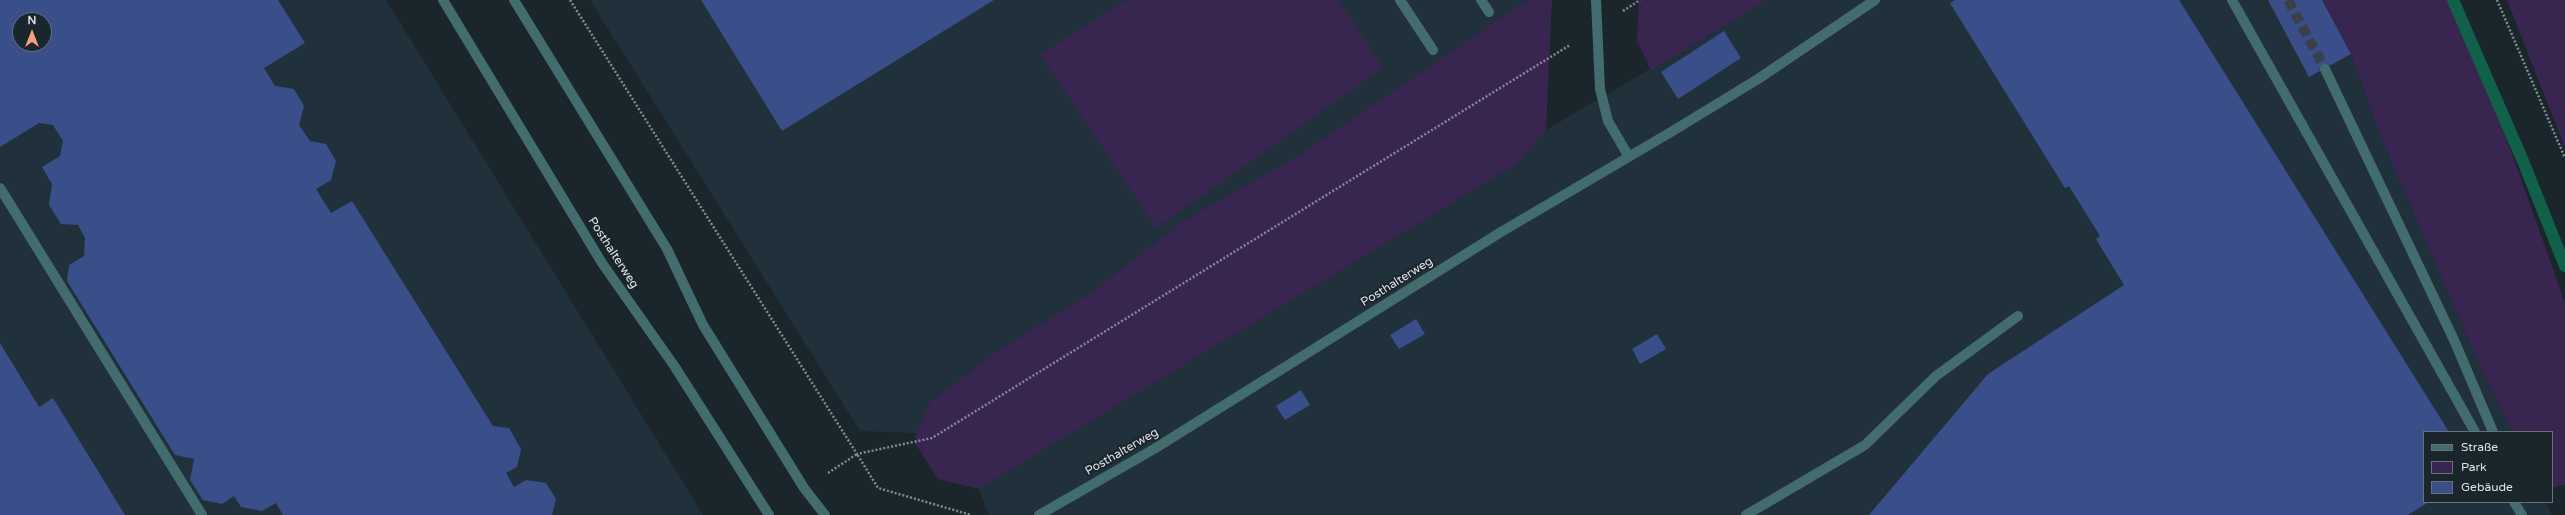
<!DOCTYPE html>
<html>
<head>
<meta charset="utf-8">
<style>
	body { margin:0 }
	#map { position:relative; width:2565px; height:515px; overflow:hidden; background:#1b252c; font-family:"Varela Round",sans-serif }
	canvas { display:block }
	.legend { position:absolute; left:2423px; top:431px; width:130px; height:72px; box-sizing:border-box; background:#1b252c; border:1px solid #687177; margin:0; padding:5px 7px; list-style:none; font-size:12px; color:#dce2e7 }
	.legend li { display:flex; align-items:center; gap:8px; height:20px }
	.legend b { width:20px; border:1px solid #687177 }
	.north { position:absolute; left:12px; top:12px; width:40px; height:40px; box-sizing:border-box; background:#1b252c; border:1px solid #687177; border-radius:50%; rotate:0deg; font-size:11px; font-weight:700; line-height:16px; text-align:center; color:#dce2e7 }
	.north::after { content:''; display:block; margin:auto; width:14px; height:18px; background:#f39f83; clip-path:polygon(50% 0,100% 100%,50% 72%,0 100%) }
</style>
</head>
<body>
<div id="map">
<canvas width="2565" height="515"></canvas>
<ul class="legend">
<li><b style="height:5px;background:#436c6f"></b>Straße</li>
<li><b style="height:11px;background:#382650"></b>Park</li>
<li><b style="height:11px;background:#3a4e8a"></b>Gebäude</li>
</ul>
<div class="north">N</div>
</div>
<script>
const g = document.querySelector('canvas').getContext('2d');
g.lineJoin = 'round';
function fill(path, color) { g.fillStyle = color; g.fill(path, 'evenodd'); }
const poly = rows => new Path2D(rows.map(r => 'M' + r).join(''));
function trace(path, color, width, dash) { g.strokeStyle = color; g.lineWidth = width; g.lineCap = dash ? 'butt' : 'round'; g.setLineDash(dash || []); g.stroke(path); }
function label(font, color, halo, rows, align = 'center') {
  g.font = font + ' "Varela Round",sans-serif'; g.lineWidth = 4; g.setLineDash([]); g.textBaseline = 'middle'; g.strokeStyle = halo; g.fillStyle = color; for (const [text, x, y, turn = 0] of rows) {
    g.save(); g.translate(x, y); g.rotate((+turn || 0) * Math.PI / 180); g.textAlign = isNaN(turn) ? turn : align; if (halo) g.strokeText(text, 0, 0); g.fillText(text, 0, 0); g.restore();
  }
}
const built = poly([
	[0,0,386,0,703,515,0,515],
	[20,20,44,20,44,44,20,44],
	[590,0,1527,0,1296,157,1183,221,1089,294,998,351,930,402,916,433,860,431],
	[1767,0,2322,0,2351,54,2381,138,2478,361,2512,432,2424,432,2424,502,2546,502,2552,515,989,515,979,489,1515,165,1546,130]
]);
const green = poly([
	[1127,0,1339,0,1383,68,1156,228,1040,54],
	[1527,0,1552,0,1546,130,1515,165,979,489,938,479,915,443,916,433,930,402,998,351,1089,294,1183,221,1296,157],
	[1639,0,1767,0,1651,70,1637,41],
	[2322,0,2453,0,2475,50,2565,303,2565,485,2552,487,2552,432,2512,432,2478,361,2381,138,2351,54],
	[2507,0,2565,0,2565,148]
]);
const stream = poly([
	[2453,0,2523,161,2565,266]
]);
const building = poly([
	[0,0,278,0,305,43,264,68,275,86,294,89,304,106,299,125,310,141,326,144,336,161,331,180,316,189,331,213,352,201,493,426,509,428,521,449,517,467,506,473,514,487,526,480,546,483,556,499,552,515,283,515,276,503,262,511,241,507,234,496,222,504,203,500,190,480,194,459,175,455,67,281,69,265,84,256,85,238,78,225,61,224,49,205,52,184,42,167,60,156,63,141,53,125,39,123,0,147],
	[20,20,44,20,44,44,20,44],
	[701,0,994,0,782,131],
	[1955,0,2179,0,2449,432,2424,432,2424,502,2429,502,2408,515,1869,515,1988,374,2124,285,2096,239,2100,236,2069,186,2065,188,1950,3],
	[2268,0,2322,0,2351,54,2309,77],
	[1724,31,1741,58,1678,99,1661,72],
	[1416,319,1425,334,1399,349,1390,335],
	[1657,334,1666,349,1640,364,1632,349],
	[0,343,39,407,53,398,125,515,0,515],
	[1301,390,1310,405,1285,420,1276,406]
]);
const minorTunnel = poly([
	[2288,0,2325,69]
]);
const path = poly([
	[570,0,857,454,932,438,1570,45],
	[2497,0,2565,158],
	[1623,11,1640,0],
	[828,473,857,454,878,488,971,515]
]);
const minor = poly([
	[443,0,602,263,675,367,769,515],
	[514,0,667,249,703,325,804,488,825,515],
	[1400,0,1433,50],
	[1481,0,1489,12],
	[1596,0,1600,89,1608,121,1629,157],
	[2232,0,2475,432],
	[2325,69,2454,340,2493,432],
	[0,188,202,515],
	[2514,502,2522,515],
	[1039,515,1154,449,1501,232,1671,132,1758,79,1875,0],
	[1746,515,1865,445,1936,376,2018,316]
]);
const streetNames = [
	["Posthalterweg",613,253,57],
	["Posthalterweg",1397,282,-32],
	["Posthalterweg",1122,452,-30]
];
fill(built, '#20313b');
fill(green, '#382650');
trace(stream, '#10604a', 12);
fill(building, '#3a4e8a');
trace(minorTunnel, '#384148', 10, [10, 5]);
trace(path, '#838b91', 2.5, [2, 2]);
trace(minor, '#436c6f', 10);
label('12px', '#dce2e7', '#1b252c', streetNames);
</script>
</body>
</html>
